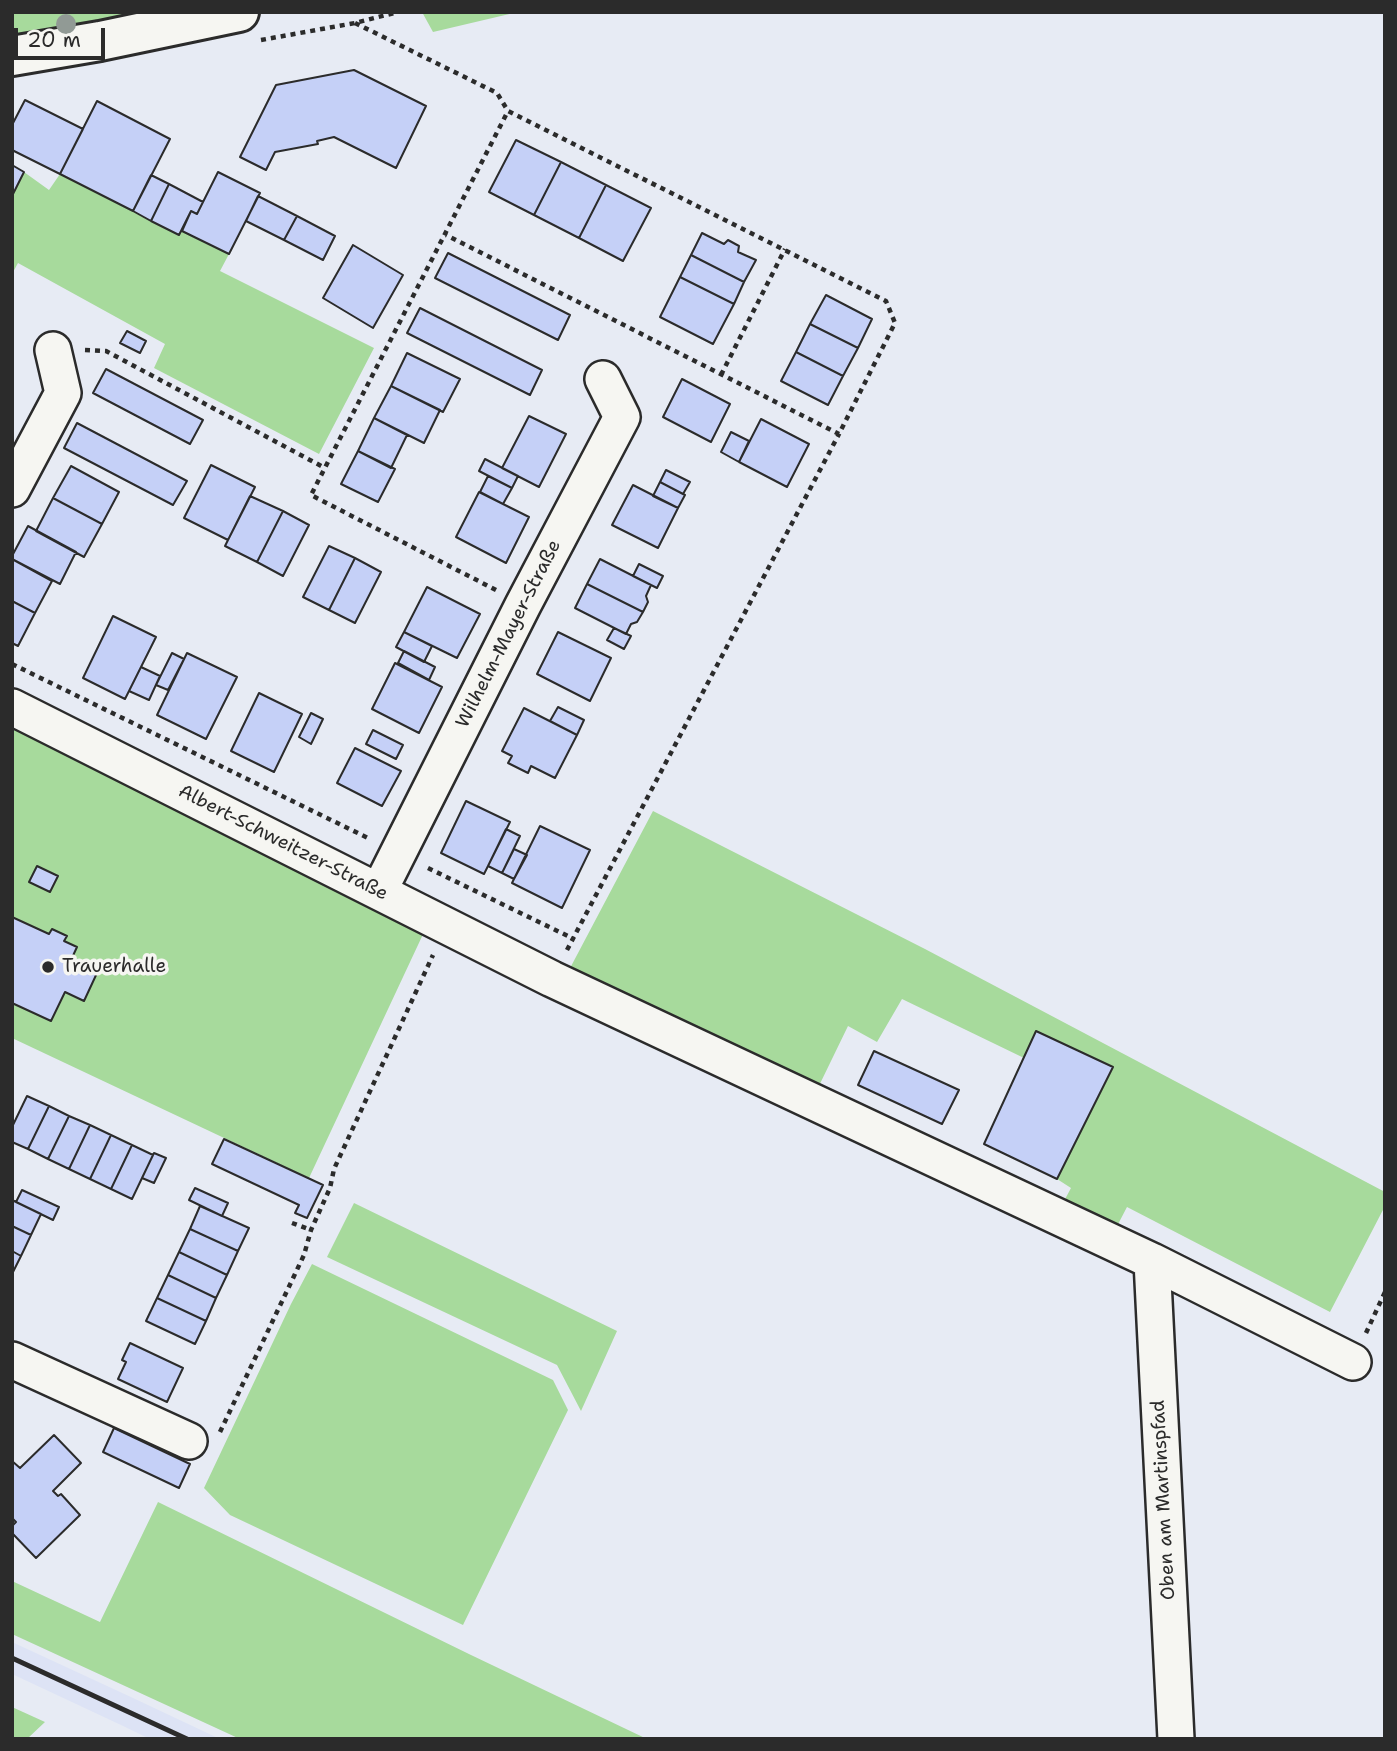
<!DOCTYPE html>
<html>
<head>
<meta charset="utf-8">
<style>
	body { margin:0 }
	#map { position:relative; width:1397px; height:1751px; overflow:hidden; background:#e7ebf4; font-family:"Shantell Sans",sans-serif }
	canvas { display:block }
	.frame { position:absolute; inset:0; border:14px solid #2b2b2b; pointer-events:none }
	.scale { position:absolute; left:14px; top:28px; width:91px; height:32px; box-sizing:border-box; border:4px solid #2b2b2b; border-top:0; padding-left:9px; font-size:21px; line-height:24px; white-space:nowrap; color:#2b2b2b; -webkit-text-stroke:5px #f6f6f2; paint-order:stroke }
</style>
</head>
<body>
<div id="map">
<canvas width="1397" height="1751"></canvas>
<div class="frame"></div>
<div class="scale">20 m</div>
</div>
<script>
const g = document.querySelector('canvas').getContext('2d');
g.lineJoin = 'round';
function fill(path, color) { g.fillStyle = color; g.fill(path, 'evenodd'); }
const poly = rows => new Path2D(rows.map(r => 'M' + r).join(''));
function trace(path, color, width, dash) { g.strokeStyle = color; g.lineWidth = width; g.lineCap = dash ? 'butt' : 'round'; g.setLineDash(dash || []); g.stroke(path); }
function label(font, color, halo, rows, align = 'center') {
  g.font = font + ' "Shantell Sans",sans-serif'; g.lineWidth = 7; g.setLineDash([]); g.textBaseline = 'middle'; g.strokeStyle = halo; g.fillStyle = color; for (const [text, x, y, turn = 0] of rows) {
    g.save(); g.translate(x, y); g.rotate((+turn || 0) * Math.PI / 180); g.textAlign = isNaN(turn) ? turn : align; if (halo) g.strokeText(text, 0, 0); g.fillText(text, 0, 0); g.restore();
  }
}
const built = poly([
	[12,1642,133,1698,220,1739,150,1739,121,1725,12,1674]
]);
const green = poly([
	[12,12,151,12,12,42],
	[422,12,518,12,433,32],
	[24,172,49,190,60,174,179,235,182,231,229,254,220,271,374,348,319,454,154,368,165,344,18,263,12,274,12,195],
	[12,725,425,930,309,1178,12,1038],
	[653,811,925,949,1385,1192,1385,1206,1330,1312,1127,1207,1115,1230,1063,1203,1071,1188,1057,1179,1113,1068,1037,1031,1024,1058,902,999,877,1042,848,1026,815,1094,568,972],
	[354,1203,617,1331,581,1411,557,1365,327,1257],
	[312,1264,553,1380,568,1410,463,1625,230,1515,204,1488,291,1304],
	[158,1502,471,1655,647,1739,240,1739,12,1634,12,1581,100,1622],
	[12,1707,45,1722,27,1739,12,1739]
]);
const building = poly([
	[354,70,426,106,396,168,334,137,317,141,318,144,275,152,266,170,240,157,276,85,354,70],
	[25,100,83,129,60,174,12,150,12,125,25,100],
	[97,101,170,139,133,211,60,174,97,101],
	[516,140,561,162,534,215,489,192,516,140],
	[561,162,606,185,579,238,534,215,561,162],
	[12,165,24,172,12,196,12,165],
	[218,172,260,193,229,254,182,231,191,211,197,214,218,172],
	[151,175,169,184,151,221,133,211,151,175],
	[169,184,203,202,197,214,191,211,179,235,151,221,169,184],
	[606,185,651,208,623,261,579,238,606,185],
	[258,196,297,216,284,240,246,221,258,196],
	[297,216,335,236,323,260,284,240,297,216],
	[702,233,724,244,728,240,739,246,738,252,756,260,744,282,691,255,702,233],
	[353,245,403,275,373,328,323,298,353,245],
	[448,253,570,315,558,340,435,278,448,253],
	[691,255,744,282,734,304,680,277,691,255],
	[680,277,734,304,713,344,660,317,680,277],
	[826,295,872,319,858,348,810,324,826,295],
	[420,308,542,370,530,395,407,333,420,308],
	[810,324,858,348,843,376,796,352,810,324],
	[127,331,146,341,140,353,120,343,127,331],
	[796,352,843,376,828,405,781,381,796,352],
	[407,353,460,379,443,412,391,386,407,353],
	[106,369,203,420,190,444,93,393,106,369],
	[682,379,730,404,711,442,663,417,682,379],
	[391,386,440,410,424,443,374,418,391,386],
	[529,416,566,434,539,487,502,468,529,416],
	[374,418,407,435,391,468,358,451,374,418],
	[761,419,809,444,787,487,739,462,761,419],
	[77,423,187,481,173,505,64,448,77,423],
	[731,432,749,441,739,462,721,452,731,432],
	[358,451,395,469,378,502,341,484,358,451],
	[485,459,518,476,512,488,479,471,485,459],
	[211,465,255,487,228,540,184,518,211,465],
	[71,466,119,492,102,524,53,498,71,466],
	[666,470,690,482,683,494,660,482,666,470],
	[488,476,512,488,503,504,480,492,488,476],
	[660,482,685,495,678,508,653,496,660,482],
	[633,485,678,508,658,548,612,525,633,485],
	[479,492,529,517,506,563,456,537,479,492],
	[250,496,283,511,257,562,225,546,250,496],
	[53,498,102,524,84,557,36,531,53,498],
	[283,511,309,525,283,576,257,562,283,511],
	[28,526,76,552,60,584,12,559,12,556,28,526],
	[329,546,355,558,329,610,303,597,329,546],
	[355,558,381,572,355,623,329,610,355,558],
	[12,559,52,581,35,613,12,601,12,559],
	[600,559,651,585,646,596,648,602,643,612,587,584,600,559],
	[639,564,663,576,657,588,633,576,639,564],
	[587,584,643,612,637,622,631,624,626,634,575,608,587,584],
	[427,587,480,614,457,658,404,632,427,587],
	[12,601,35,613,18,646,12,643,12,601],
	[113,616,156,637,125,699,83,678,113,616],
	[614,628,631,636,624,649,607,640,614,628],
	[404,632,432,646,424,662,396,647,404,632],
	[558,632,611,658,590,701,537,674,558,632],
	[404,651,435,667,429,680,398,663,404,651],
	[172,653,184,659,168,690,156,685,172,653],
	[187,653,237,677,206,739,157,715,187,653],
	[395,663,442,687,419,733,372,709,395,663],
	[141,667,160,676,149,700,129,691,141,667],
	[259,693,302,714,274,772,231,751,259,693],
	[558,707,584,720,577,735,550,721,558,707],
	[524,708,577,735,555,778,531,766,528,773,508,763,512,756,502,751,524,708],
	[311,713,323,719,311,744,299,737,311,713],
	[373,730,403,745,396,759,366,744,373,730],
	[355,748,401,771,382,806,337,783,355,748],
	[466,801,510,822,484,874,441,853,466,801],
	[540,826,590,850,562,908,512,883,540,826],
	[506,829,520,836,502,873,488,866,506,829],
	[514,849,527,855,514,879,502,873,514,849],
	[37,866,58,876,50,892,29,882,37,866],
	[12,917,49,934,52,929,67,936,64,941,77,947,71,960,97,973,84,1001,65,992,51,1021,12,1003,12,917],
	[1036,1031,1113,1067,1057,1179,984,1144,1036,1031],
	[874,1051,959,1090,942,1124,858,1085,874,1051],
	[27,1096,49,1106,28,1149,12,1142,12,1127,27,1096],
	[49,1106,69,1116,48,1159,28,1149,49,1106],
	[69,1116,90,1125,69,1169,48,1159,69,1116],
	[90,1125,111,1135,90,1179,69,1169,90,1125],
	[111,1135,132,1145,111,1189,90,1179,111,1135],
	[224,1139,323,1185,307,1218,295,1213,299,1205,212,1164,224,1139],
	[132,1145,153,1155,132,1199,111,1189,132,1145],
	[154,1153,166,1158,154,1183,142,1178,154,1153],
	[195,1188,228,1203,222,1216,189,1200,195,1188],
	[22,1190,59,1207,53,1220,16,1202,22,1190],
	[12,1200,41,1214,31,1235,12,1226,12,1200],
	[200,1206,249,1228,238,1251,190,1229,200,1206],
	[12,1226,31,1235,21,1256,12,1251,12,1226],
	[190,1229,238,1251,227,1275,179,1252,190,1229],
	[12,1251,21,1256,12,1274,12,1251],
	[179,1252,227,1275,216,1298,168,1275,179,1252],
	[168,1275,216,1298,206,1321,157,1298,168,1275],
	[157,1298,206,1321,195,1344,146,1321,157,1298],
	[130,1343,183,1368,167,1402,118,1379,126,1362,122,1360,130,1343],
	[114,1428,190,1464,179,1488,103,1452,114,1428],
	[54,1435,81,1463,53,1491,58,1496,61,1494,80,1515,36,1558,12,1533,12,1526,16,1522,12,1518,12,1461,20,1468,54,1435]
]);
const path = poly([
	[355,23,497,93,508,111,886,301,895,323,839,434,446,235],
	[261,40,355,23,398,12],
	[85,350,106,351,325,468],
	[721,375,785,249],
	[496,590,311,495,508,111],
	[12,664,370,839],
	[428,868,574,939],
	[567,950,839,434],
	[292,1223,311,1230],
	[1366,1333,1385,1292],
	[220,1432,304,1255,311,1230,330,1188,334,1169,433,955]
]);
const minor = poly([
	[12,489,63,393,53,350],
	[12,707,552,979,1152,1261,1353,1362],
	[379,891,523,605,622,417,603,379],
	[1152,1261,1176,1739],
	[12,1360,189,1441]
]);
const major = poly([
	[12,56,100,41,239,12]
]);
const rail = poly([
	[12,1658,187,1739]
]);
const trees = [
	[66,24]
];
const markers = [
	[48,967,7,"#2b2b2b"]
];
const streetNames = [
	["Wilhelm-Mayer-Straße",509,634,-63],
	["Albert-Schweitzer-Straße",283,843,27],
	["Oben am Martinspfad",1164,1500,-93]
];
const poiNames = [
	["Trauerhalle",62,967]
];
fill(built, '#dde3f5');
fill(green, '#a7da9c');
fill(building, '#c5d0f7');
trace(building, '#2b2b2b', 2);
trace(minor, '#2b2b2b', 40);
trace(major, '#2b2b2b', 44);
trace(path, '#2b2b2b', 4.5, [5, 5]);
trace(minor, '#f6f6f2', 35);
trace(major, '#f6f6f2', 38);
trace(rail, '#2b2b2b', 5);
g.fillStyle = '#919a95';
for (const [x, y] of trees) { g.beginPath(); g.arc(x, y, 10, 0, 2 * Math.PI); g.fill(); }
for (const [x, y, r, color] of markers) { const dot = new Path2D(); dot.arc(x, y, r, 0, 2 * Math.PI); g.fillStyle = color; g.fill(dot); trace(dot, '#f6f6f2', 2.5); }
label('19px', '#2b2b2b', '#f6f6f2', streetNames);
label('19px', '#2b2b2b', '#f6f6f2', poiNames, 'left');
</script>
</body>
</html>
